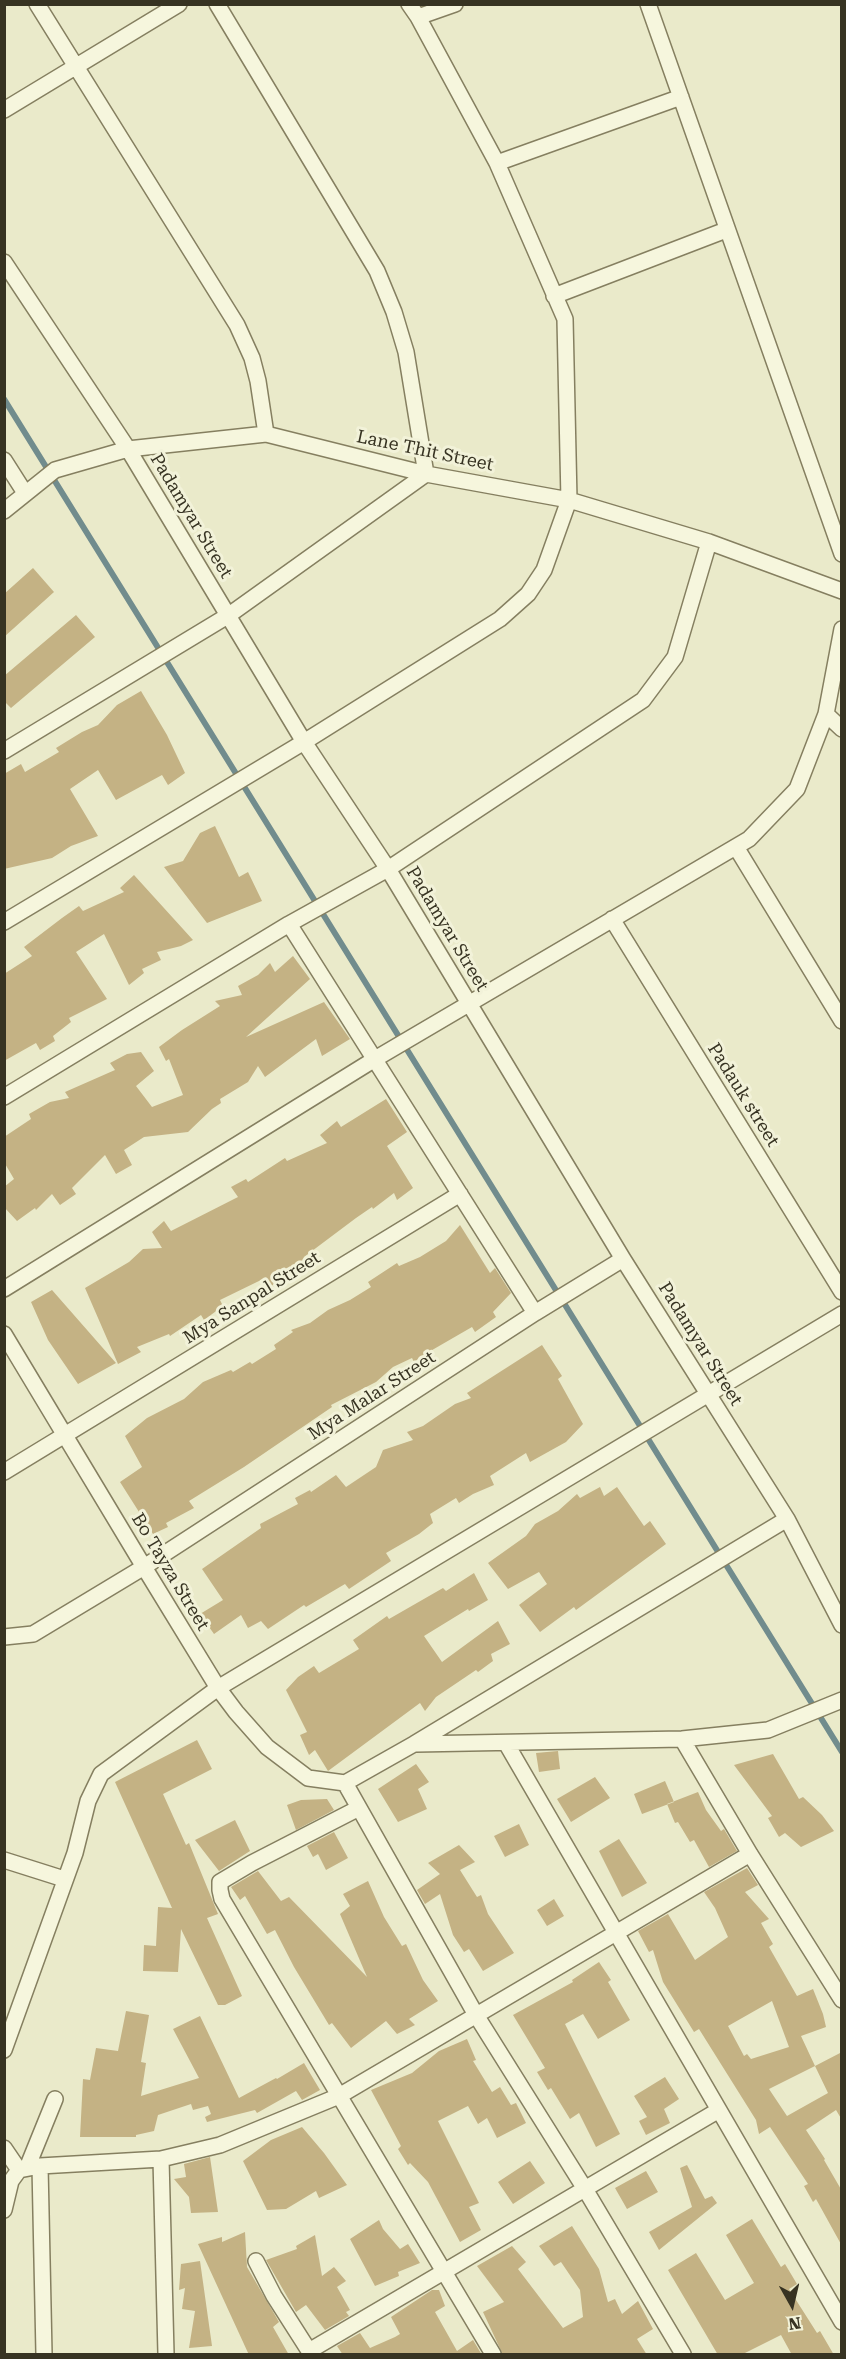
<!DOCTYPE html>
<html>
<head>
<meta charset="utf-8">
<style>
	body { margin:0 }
	#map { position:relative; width:846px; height:2359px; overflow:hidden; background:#eaeaca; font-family:"Roboto Serif",serif }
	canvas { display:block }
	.frame { position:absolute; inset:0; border:6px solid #373322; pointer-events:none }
	.north { position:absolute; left:762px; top:2275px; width:60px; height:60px; -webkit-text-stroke:4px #f2f2d9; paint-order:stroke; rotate:172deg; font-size:16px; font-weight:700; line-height:24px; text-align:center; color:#373322 }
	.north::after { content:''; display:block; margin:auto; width:21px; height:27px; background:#373322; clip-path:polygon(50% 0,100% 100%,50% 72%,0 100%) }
</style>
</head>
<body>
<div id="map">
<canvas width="846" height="2359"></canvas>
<div class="frame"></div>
<div class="north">N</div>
</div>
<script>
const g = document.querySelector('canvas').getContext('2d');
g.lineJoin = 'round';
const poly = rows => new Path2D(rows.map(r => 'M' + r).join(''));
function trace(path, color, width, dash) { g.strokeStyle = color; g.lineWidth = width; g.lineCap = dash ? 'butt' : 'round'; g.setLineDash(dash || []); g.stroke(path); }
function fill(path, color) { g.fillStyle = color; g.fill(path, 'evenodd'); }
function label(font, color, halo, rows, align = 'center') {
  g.font = font + ' "Roboto Serif",serif'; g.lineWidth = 6; g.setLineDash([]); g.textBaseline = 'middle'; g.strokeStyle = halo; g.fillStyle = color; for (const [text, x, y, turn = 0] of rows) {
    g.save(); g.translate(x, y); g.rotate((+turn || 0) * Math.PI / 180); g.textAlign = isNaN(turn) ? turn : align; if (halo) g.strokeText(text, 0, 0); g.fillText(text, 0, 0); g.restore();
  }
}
const stream = poly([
	[4,399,842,1752]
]);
const building = poly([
	[33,568,54,592,4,637,4,594],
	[76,615,95,637,11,708,4,701,4,676],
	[141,691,167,735,185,773,168,785,162,775,116,800,98,770,70,789,98,836,71,846,52,858,4,869,4,774,21,764,25,772,59,752,56,748,82,732,98,725,117,705],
	[215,826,239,877,248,872,262,901,207,923,164,867,183,861,200,833],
	[134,875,193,940,181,946,157,952,161,960,142,969,144,973,129,985,104,934,76,952,107,999,69,1018,71,1022,53,1036,55,1041,40,1050,36,1043,4,1061,4,974,32,956,24,947,62,918,79,906,83,911,124,892,120,888],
	[293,956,310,979,246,1037,324,1002,350,1039,322,1056,316,1039,265,1077,258,1066,248,1082,220,1099,221,1103,212,1109,188,1132,144,1137,124,1150,132,1165,116,1174,105,1155,72,1188,76,1194,60,1205,52,1194,36,1210,35,1208,17,1221,4,1207,4,1187,14,1179,4,1162,4,1137,31,1119,29,1114,50,1102,69,1098,65,1092,115,1070,110,1063,127,1054,141,1052,154,1071,136,1086,152,1107,183,1095,169,1059,166,1061,159,1047,182,1030,220,1006,215,1001,242,995,238,986,258,975,270,963,275,972],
	[386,1099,407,1132,387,1146,413,1188,397,1200,394,1193,373,1209,372,1207,356,1218,304,1257,307,1260,266,1290,261,1280,220,1300,223,1306,204,1320,201,1315,170,1336,169,1334,137,1347,141,1352,118,1364,85,1288,129,1262,143,1249,162,1248,152,1232,164,1221,171,1231,238,1197,231,1187,246,1179,248,1182,285,1158,287,1161,327,1143,320,1135,337,1121,341,1127],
	[460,1225,490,1273,495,1268,511,1293,493,1312,496,1317,475,1332,472,1327,427,1353,414,1362,412,1358,393,1367,376,1382,331,1405,332,1407,244,1467,189,1501,194,1508,166,1523,168,1527,153,1534,120,1482,142,1467,125,1436,147,1418,184,1399,203,1382,231,1370,233,1372,250,1362,252,1364,276,1349,274,1345,293,1332,291,1330,310,1323,328,1310,350,1300,371,1287,368,1282,397,1263,399,1266,420,1257,446,1241],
	[52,1290,116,1363,78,1384,48,1340,31,1302],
	[542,1345,562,1376,558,1379,583,1424,566,1442,530,1462,526,1453,490,1476,494,1485,473,1494,459,1503,456,1498,430,1514,433,1523,419,1534,386,1553,391,1561,349,1589,345,1584,306,1607,304,1605,268,1629,261,1621,248,1628,241,1615,214,1634,200,1614,223,1600,202,1569,261,1528,260,1524,298,1504,295,1498,310,1490,311,1492,336,1475,346,1487,376,1467,383,1450,413,1440,407,1432,423,1426,455,1404,471,1398,467,1393],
	[600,1487,604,1496,617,1487,644,1526,650,1521,666,1544,576,1610,574,1607,540,1632,519,1605,547,1584,539,1572,508,1589,488,1563,526,1536,535,1524,558,1511,577,1494,580,1498],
	[474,1573,488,1600,469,1611,468,1609,424,1636,442,1662,498,1621,510,1644,491,1654,493,1661,478,1672,476,1670,436,1697,425,1711,420,1703,328,1771,315,1750,309,1755,300,1735,307,1732,286,1690,298,1677,314,1666,319,1673,359,1649,353,1640,387,1616,389,1619,443,1588,446,1591],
	[197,1740,212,1769,163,1794,186,1845,189,1843,218,1914,207,1918,242,1996,225,2005,218,2005,181,1929,178,1972,143,1971,144,1945,156,1946,158,1907,172,1908,115,1782],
	[558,1751,560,1769,539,1772,536,1753],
	[773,1754,799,1799,803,1797,822,1815,834,1831,801,1847,785,1833,779,1837,768,1818,772,1816,734,1765],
	[416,1764,429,1782,418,1789,427,1809,398,1822,378,1789],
	[595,1777,610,1798,571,1822,557,1799],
	[665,1781,674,1802,642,1814,634,1794],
	[698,1792,706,1810,721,1831,724,1829,737,1851,709,1867,694,1840,690,1842,678,1822,675,1823,667,1804],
	[327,1799,334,1810,296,1830,287,1805,301,1800],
	[235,1820,250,1851,219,1871,195,1840],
	[519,1824,529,1845,505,1857,494,1836],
	[334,1832,348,1858,326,1870,318,1854,313,1857,307,1846],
	[619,1839,647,1883,622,1897,599,1851],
	[459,1845,475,1862,460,1870,477,1897,481,1895,488,1914,514,1953,483,1971,469,1949,464,1952,453,1935,440,1894,425,1904,417,1890,440,1874,428,1863],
	[747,1868,758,1885,745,1892,769,1919,761,1923,773,1944,769,1947,797,1996,813,1989,823,2014,826,2027,801,2036,815,2066,842,2052,842,2120,836,2110,806,2130,825,2159,824,2160,842,2191,842,2246,816,2199,813,2202,804,2186,808,2184,770,2127,759,2134,756,2120,699,2029,694,2032,663,1982,653,1950,649,1952,638,1931,668,1914,695,1960,728,1937,715,1908,704,1892],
	[772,2001,789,2047,751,2059,747,2054,744,2056,728,2026],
	[815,2066,828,2093,787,2116,769,2089],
	[258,1871,281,1901,289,1897,367,1977,340,1914,350,1906,343,1894,368,1881,384,1917,402,1946,406,1944,423,1980,438,2001,409,2019,415,2025,397,2034,386,2021,351,2048,332,2023,329,2025,294,1967,275,1930,267,1934,245,1896,240,1900,231,1887],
	[554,1899,564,1916,547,1926,537,1910],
	[599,1962,611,1980,608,1982,630,2020,598,2039,583,2014,565,2024,620,2134,596,2147,579,2113,570,2119,551,2088,548,2090,537,2072,545,2068,513,2015,573,1982,572,1980],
	[126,2011,149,2015,141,2062,146,2063,141,2096,199,2078,173,2029,200,2016,239,2098,276,2078,277,2079,304,2063,320,2090,302,2100,296,2091,257,2113,255,2110,207,2122,205,2117,211,2114,208,2106,193,2110,191,2104,158,2115,154,2131,136,2135,136,2137,80,2137,83,2079,90,2080,96,2048,118,2051],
	[467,2039,476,2060,473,2061,492,2092,500,2087,511,2105,516,2103,526,2123,497,2138,487,2118,478,2124,468,2106,438,2121,479,2203,469,2207,481,2230,460,2242,428,2182,410,2163,408,2165,398,2149,401,2146,371,2090,412,2073,439,2051],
	[665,2077,679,2099,664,2109,670,2123,646,2135,639,2121,647,2117,634,2096],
	[302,2127,324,2153,347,2185,319,2198,316,2191,286,2209,267,2210,243,2161,271,2140],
	[210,2157,218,2212,191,2213,189,2197,174,2179,186,2177,184,2164],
	[530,2161,545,2183,513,2204,498,2182],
	[687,2165,705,2199,712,2196,717,2203,659,2250,649,2232,692,2207,680,2168],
	[646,2171,658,2192,627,2209,615,2188],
	[752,2219,781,2267,785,2264,797,2284,789,2289,817,2333,820,2331,834,2355,792,2355,781,2335,741,2355,718,2355,668,2270,696,2253,725,2300,754,2283,726,2235],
	[379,2220,383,2229,400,2249,408,2244,420,2263,398,2272,399,2276,375,2286,350,2239],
	[572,2226,599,2269,608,2302,615,2299,622,2314,638,2301,653,2329,637,2339,647,2355,503,2355,483,2312,504,2302,477,2266,512,2246,526,2262,518,2269,563,2328,583,2317,580,2290,561,2262,554,2266,539,2246],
	[245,2232,247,2267,279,2322,273,2327,289,2355,249,2355,198,2244,222,2237,222,2242],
	[315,2235,322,2276,334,2267,346,2281,337,2287,350,2310,346,2312,349,2316,325,2330,306,2305,296,2312,266,2260,297,2249,296,2246],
	[200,2261,212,2346,189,2348,195,2311,182,2309,185,2288,179,2290,181,2264],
	[432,2290,439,2290,445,2306,435,2312,457,2351,473,2340,482,2355,343,2355,337,2346,360,2333,370,2348,395,2337,400,2334,391,2317]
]);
const minor = poly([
	[37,4,237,325,252,358,258,381,266,434],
	[648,4,842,554],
	[418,17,455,4],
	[4,110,179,4],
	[497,163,681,97],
	[4,262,128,449,304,742,388,869,623,1259,787,1519,842,1625],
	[554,296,726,230],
	[4,460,25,493],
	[4,511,55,470,128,449,266,434,426,474,569,500,709,542,842,591],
	[826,714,842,729],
	[4,751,229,615,426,474,406,352,394,312,377,271,217,4],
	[736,847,842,1021],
	[612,919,842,1292],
	[4,922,304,742,500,619,528,594,544,570,569,500,565,319,497,163,418,17,409,4],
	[289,924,535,1313],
	[4,1097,289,924,388,869,643,700,675,657,709,542],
	[4,1289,375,1059,749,839,797,789,826,714,842,629],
	[4,1334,144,1567,218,1688,236,1712,267,1747,308,1778,345,1783],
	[4,1472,460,1194],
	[4,1637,33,1634,144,1567,535,1313,623,1259],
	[682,1739,750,1854,842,2000],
	[506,1743,842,2322],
	[416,1744,682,1739,768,1730,842,1700],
	[345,1783,476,2015,585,2189,683,2354],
	[345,1783,414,1744,787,1519],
	[359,1808,252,1863,220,1882,220,1890,222,1899,493,2354],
	[4,1860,64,1879],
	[4,2050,75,1853,88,1801,101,1774,218,1688,842,1314],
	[4,2148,19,2170],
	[161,2159,166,2354],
	[40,2166,44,2354],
	[27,2168,55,2099],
	[4,2210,11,2181,19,2170,40,2166,161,2159,220,2145,339,2096,750,1854],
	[256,2261,274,2296,311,2354],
	[309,2351,719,2110]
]);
const streetNames = [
	["Lane Thit Street",425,451,12],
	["Padamyar Street",191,516,59],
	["Padamyar Street",447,929,59],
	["Padauk street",743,1095,58],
	["Mya Sanpal Street",252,1298,-32],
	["Padamyar Street",700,1344,58],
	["Mya Malar Street",372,1396,-33],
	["Bo Tayza Street",170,1572,59]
];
trace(stream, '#718c8d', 6);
fill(building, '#c4b284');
trace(minor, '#857f60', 18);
trace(minor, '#f6f6dd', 15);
label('18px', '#373322', '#f2f2d9', streetNames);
</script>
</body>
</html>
